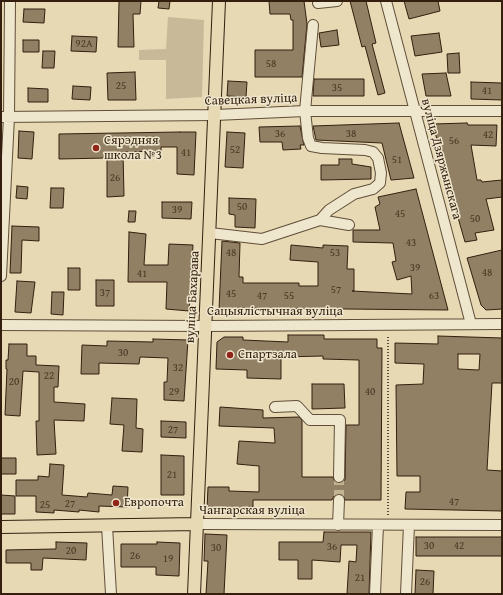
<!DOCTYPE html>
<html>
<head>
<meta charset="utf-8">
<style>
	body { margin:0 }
	#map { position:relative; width:503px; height:595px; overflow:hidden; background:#e6d9b4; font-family:"Gentium Book Plus",serif }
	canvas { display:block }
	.frame { position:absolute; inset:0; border:2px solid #341f0e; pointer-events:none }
</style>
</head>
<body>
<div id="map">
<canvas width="503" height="595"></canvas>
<div class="frame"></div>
</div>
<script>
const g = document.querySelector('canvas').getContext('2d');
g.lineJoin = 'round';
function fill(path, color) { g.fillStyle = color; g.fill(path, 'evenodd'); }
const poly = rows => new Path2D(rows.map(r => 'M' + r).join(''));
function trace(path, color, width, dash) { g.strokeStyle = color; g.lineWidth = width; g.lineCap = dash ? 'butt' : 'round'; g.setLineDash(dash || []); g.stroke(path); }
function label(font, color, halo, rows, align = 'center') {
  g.font = font + ' "Gentium Book Plus",serif'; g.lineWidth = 3; g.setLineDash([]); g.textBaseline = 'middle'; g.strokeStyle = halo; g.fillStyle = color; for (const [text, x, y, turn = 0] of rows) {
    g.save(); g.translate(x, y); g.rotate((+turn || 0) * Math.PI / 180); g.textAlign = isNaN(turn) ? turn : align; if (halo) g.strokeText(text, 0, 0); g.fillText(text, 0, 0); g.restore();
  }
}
const green = poly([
	[168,17,204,20,202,97,166,99,166,60,139,60,139,50,166,49]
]);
const building = poly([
	[119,1,141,1,140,14,133,14,134,47,118,47,119,1],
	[159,1,170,1,169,9,158,8,159,1],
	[269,1,304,1,307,24,302,77,255,77,255,50,293,50,293,20,291,20,290,14,270,14,269,1],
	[350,1,366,1,376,43,372,44,385,93,378,95,365,46,362,47,350,1],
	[404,1,438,1,440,11,409,19,404,1],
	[24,9,45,9,44,23,23,22,24,9],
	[337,30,339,45,321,47,319,33,337,30],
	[439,33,442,52,415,56,411,36,439,33],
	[72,36,97,37,96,52,71,51,72,36],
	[23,40,39,40,39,52,23,52,23,40],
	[43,51,55,51,54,68,42,68,43,51],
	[459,53,460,73,448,73,447,54,459,53],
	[135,72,136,100,108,100,107,73,135,72],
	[446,73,451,96,426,96,422,74,446,73],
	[314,79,364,79,364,96,313,96,314,79],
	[228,81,247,82,246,97,227,96,228,81],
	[471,82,502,83,502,100,471,99,471,82],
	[73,86,91,87,90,100,72,99,73,86],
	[28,88,48,89,48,102,28,102,28,88],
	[399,123,414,178,391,180,382,143,316,140,313,126,399,123],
	[467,123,468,125,497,125,496,146,471,145,477,180,481,180,482,182,502,180,502,197,486,199,494,230,475,233,477,240,465,242,453,200,452,200,433,124,467,123],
	[300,126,304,145,300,145,301,149,283,150,282,142,260,142,259,127,300,126],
	[19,131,34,132,32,159,18,158,19,131],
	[180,132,196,132,194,175,177,174,177,147,161,147,161,151,123,152,124,196,107,197,107,158,59,159,59,134,180,132],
	[227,132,245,133,243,168,225,167,227,132],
	[339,159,352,159,352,164,371,167,371,179,321,180,321,165,339,165,339,159],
	[17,186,28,187,27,199,16,198,17,186],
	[51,188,64,188,63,208,50,208,51,188],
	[416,189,448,310,242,308,242,310,219,310,222,241,240,243,239,277,243,277,243,283,299,283,299,286,318,286,318,262,290,260,291,245,323,248,323,245,348,246,347,269,354,269,354,291,352,291,412,294,411,276,397,280,392,262,396,261,393,243,353,242,353,230,380,230,375,207,380,204,378,197,416,189],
	[229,198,256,199,255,228,235,227,235,215,229,214,229,198],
	[162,202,192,202,191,219,162,218,162,202],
	[129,211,136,211,135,222,128,222,129,211],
	[12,226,39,227,39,241,22,240,21,273,10,273,12,226],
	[129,232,146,234,144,265,168,265,169,244,193,245,189,311,166,309,167,282,128,282,129,232],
	[502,250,502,309,486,310,481,305,467,258,502,250],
	[68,268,80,268,80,290,68,290,68,268],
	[96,280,114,280,114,306,96,306,96,280],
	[17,281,35,282,31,313,15,312,17,281],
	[52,292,64,292,63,315,51,314,52,292],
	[288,335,324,335,324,339,377,339,377,348,382,348,381,500,345,500,343,495,339,494,334,496,332,500,253,500,253,507,248,507,248,514,211,513,207,509,208,487,229,487,229,491,259,492,259,466,237,464,239,441,275,443,274,428,219,426,220,407,263,410,263,418,299,417,302,420,302,477,333,477,335,482,338,483,345,480,346,425,359,425,359,360,323,359,323,356,281,357,281,379,247,378,247,370,216,369,217,342,224,337,243,337,243,340,288,342,288,335],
	[438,336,502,338,502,383,492,383,487,470,502,471,502,511,405,509,406,492,420,492,420,476,397,476,396,385,423,384,424,364,395,363,395,343,438,344,438,336],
	[458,354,480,354,479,370,458,369,458,354],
	[153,339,188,340,184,401,164,400,164,382,167,382,168,358,140,357,139,364,99,363,99,374,81,374,82,345,107,346,107,341,153,342,153,339],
	[9,344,27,344,27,356,36,356,36,365,59,366,58,387,54,387,54,402,85,404,84,421,54,420,56,454,37,455,36,421,39,421,39,372,23,371,20,416,5,415,7,369,6,369,6,360,8,360,9,344],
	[312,384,344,384,345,408,312,409,312,384],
	[112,398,137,399,136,428,143,429,142,452,122,451,124,425,110,424,112,398],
	[161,421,186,422,186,438,161,437,161,421],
	[161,455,184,456,184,495,161,495,161,455],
	[1,458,16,458,16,474,1,474,1,458],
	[50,464,64,465,62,495,87,497,88,493,112,495,113,486,128,487,127,507,99,506,99,512,79,510,79,512,54,510,54,513,36,512,36,496,16,496,16,480,38,480,38,476,49,477,50,464],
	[1,495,15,496,15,514,1,514,1,495],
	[324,532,371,532,369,594,347,594,349,561,356,562,357,545,341,545,340,562,312,560,312,579,298,579,298,560,279,560,279,542,323,542,324,532],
	[205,534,227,535,224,594,206,594,208,561,204,561,205,534],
	[416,537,502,537,502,556,416,556,416,537],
	[56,542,87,543,86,560,43,558,42,570,31,570,31,563,6,563,6,550,56,549,56,542],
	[157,542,180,543,179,576,156,575,156,567,121,567,121,544,157,544,157,542],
	[416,570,434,571,433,594,415,594,416,570]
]);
const minorTunnel = poly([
	[339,500,339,477]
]);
const path = poly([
	[388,515,388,335]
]);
const minor = poly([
	[386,1,471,324],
	[318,3,337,1],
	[313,25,305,111,308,138,311,146,322,148,365,150,373,152,378,158,381,173,380,183,373,189,354,194,329,210,320,220],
	[1,117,215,115,305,111,502,111],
	[210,233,262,239,320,220,349,225],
	[1,276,9,117,10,1],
	[1,325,206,326,502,324],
	[275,407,297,406,310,420,340,420,339,477],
	[197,524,502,525],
	[338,525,339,500],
	[107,526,111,594],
	[375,594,378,525],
	[406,594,409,525]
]);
const major = poly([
	[1,527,197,524],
	[194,594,219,1]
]);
const markers = [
	[96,148,4,"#8f2418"],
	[230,355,4,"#8f2418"],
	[116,503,4,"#8f2418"]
];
const numberNames = [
	["92А",84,44],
	["58",271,64],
	["25",121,86],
	["35",337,88],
	["41",487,91],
	["36",280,134],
	["38",351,134],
	["42",488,135],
	["56",454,141],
	["52",235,150],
	["41",186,153],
	["51",397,160],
	["26",115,178],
	["50",242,207],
	["39",177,210],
	["45",400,214],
	["50",475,219],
	["43",411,243],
	["48",231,253],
	["53",335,253],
	["39",415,268],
	["48",487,273],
	["41",142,274],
	["57",336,290],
	["37",105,293],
	["45",231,294],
	["47",262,296],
	["55",289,296],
	["63",434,296],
	["30",123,353],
	["32",178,368],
	["22",49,376],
	["20",14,382],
	["29",174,392],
	["40",370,392],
	["27",173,430],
	["21",172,475],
	["47",454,502],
	["27",70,504],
	["25",45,505],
	["30",429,546],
	["42",459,546],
	["36",332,547],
	["30",216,548],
	["20",71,551],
	["26",135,556],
	["19",168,559],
	["21",360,578],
	["26",425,582]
];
const streetNames = [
	["Савецкая вуліца",251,100,-2],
	["вуліца Дзяржынскага",441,159,75],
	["вуліца Бахарава",193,297,-87],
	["Сацыялістычная вуліца",275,312],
	["Чангарская вуліца",252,511]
];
const poiNames = [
	["Сярэдняя",104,141],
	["школа №3",104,156],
	["Спартзала",238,355],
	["Европочта",124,503]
];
fill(green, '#c8b998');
fill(building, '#918064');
trace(building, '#341f0e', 1);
trace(minorTunnel, '#c2b493', 10, [10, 5]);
trace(minor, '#604e38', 12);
trace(major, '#341f0e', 14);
trace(path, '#341f0e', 1.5, [1, 2]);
trace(minor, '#efe6ce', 10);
trace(major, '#e6d9b4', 12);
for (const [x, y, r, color] of markers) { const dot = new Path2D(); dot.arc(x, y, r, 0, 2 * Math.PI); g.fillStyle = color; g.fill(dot); trace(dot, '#efe6ce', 1.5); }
label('11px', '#4b3724', null, numberNames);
label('13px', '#341f0e', '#efe6ce', streetNames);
label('13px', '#341f0e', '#efe6ce', poiNames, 'left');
</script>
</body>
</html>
